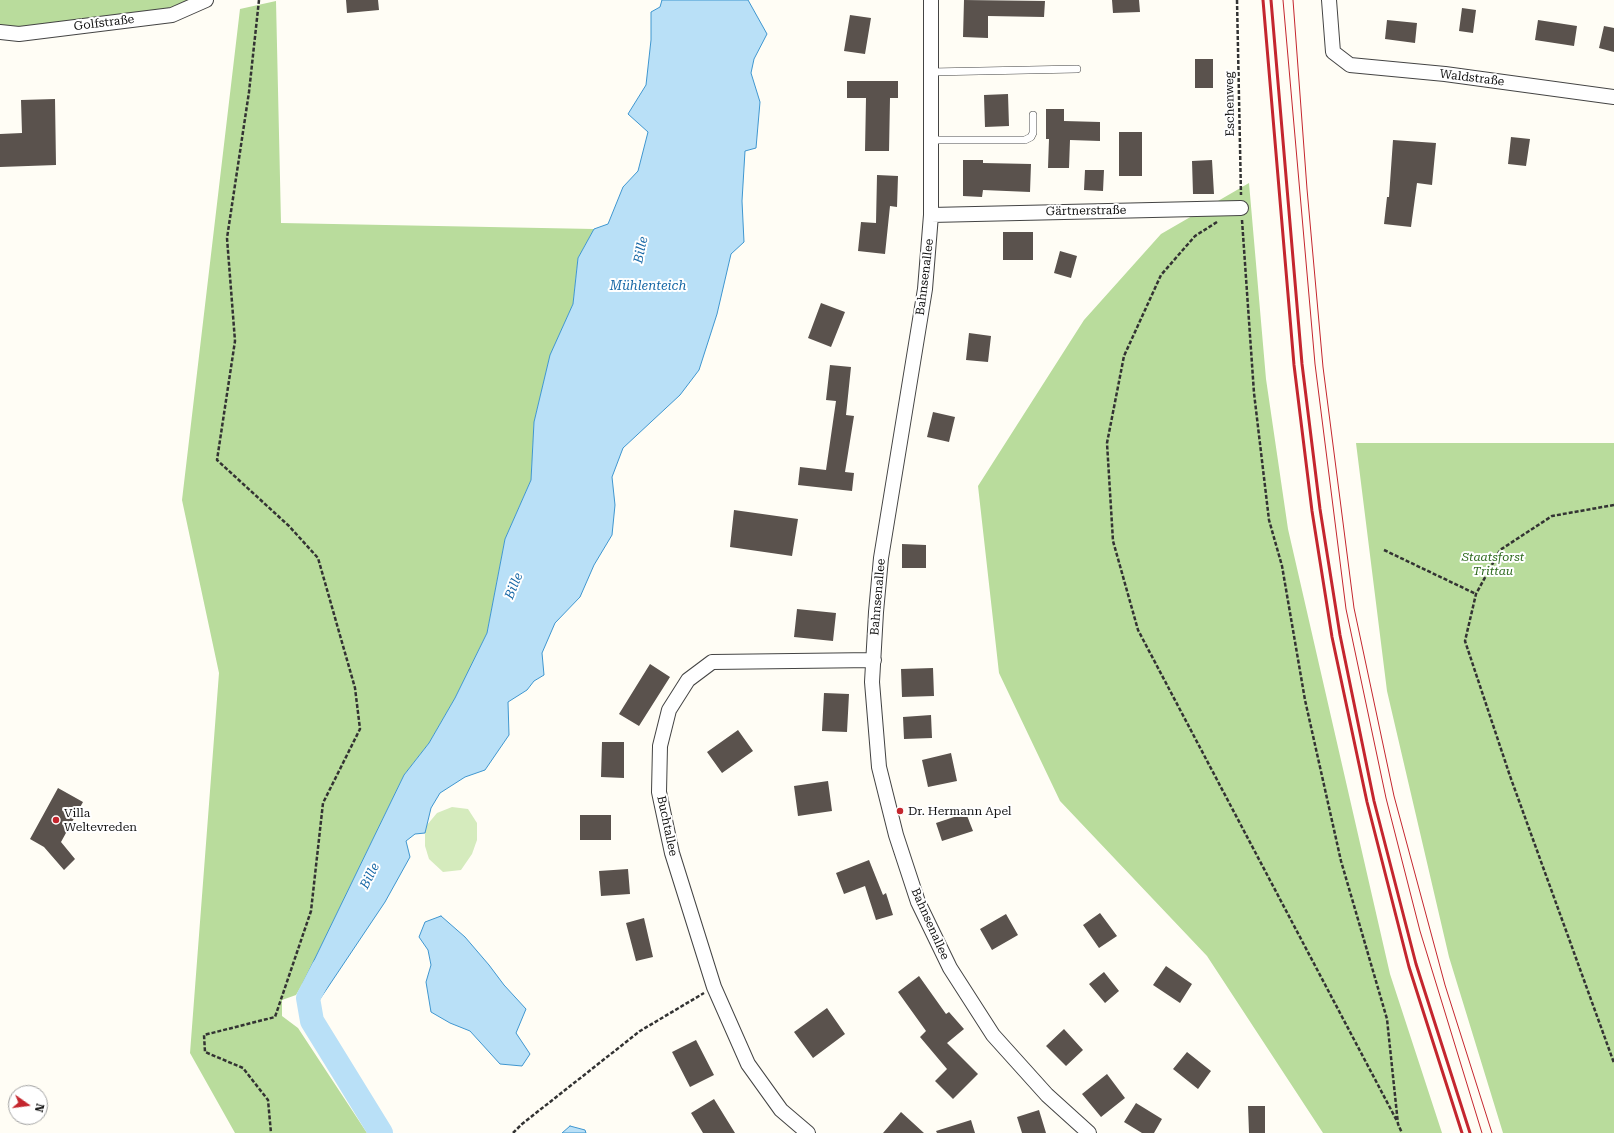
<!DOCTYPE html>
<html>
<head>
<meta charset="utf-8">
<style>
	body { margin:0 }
	#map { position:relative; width:1614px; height:1133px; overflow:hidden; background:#fffdf5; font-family:"Roboto Serif",serif }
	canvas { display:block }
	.north { position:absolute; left:8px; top:1085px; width:40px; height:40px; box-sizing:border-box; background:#fff; border:1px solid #a0a0a0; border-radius:50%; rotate:104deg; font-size:11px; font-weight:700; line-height:16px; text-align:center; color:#111 }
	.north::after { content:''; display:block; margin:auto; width:14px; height:18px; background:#c4262e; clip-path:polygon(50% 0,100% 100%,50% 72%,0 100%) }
</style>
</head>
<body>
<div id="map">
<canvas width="1614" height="1133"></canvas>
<div class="north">N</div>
</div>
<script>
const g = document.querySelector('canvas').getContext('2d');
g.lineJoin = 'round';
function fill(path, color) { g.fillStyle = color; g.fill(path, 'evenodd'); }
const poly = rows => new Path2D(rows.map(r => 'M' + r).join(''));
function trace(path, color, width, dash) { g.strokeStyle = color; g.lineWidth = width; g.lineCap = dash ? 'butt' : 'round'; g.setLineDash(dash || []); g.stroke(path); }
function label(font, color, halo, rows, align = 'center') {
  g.font = font + ' "Roboto Serif",serif'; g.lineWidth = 4; g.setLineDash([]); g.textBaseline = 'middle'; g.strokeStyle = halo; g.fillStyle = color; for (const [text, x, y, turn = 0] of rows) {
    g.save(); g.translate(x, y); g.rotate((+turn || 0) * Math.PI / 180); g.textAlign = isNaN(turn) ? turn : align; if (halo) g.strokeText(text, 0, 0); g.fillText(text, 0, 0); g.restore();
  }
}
const green = poly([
	[452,807,468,809,477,823,477,840,472,854,461,870,443,872,429,859,425,846,425,833,427,825,437,813]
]);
const forest = poly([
	[0,0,189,0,169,8,17,27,0,25],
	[276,1,281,223,594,229,578,258,573,304,550,356,534,422,531,480,505,539,487,633,455,698,429,743,404,775,303,983,296,995,282,1000,282,1016,298,1028,367,1133,235,1133,190,1053,219,673,182,500,240,9],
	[1249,183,1266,379,1288,529,1390,974,1442,1133,1323,1133,1207,956,1060,801,999,673,978,486,1084,320,1161,234],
	[1356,443,1614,443,1614,1133,1503,1133,1449,957,1387,691]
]);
const water = poly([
	[662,0,748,0,767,34,754,59,751,73,760,102,756,148,745,151,742,201,744,242,731,254,717,314,699,370,680,395,623,448,612,477,615,505,612,535,594,565,580,597,555,623,542,653,544,675,534,681,527,690,508,702,509,735,485,770,465,777,440,793,431,808,425,833,415,834,406,841,410,857,385,902,318,1002,308,998,303,983,404,775,429,743,455,698,487,633,505,539,531,480,534,422,550,355,573,304,578,258,594,229,608,224,623,187,638,171,648,132,628,114,646,85,651,40,651,12,660,7,662,0],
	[441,916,465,937,489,965,504,985,526,1009,516,1033,530,1054,522,1066,500,1064,470,1031,450,1023,431,1012,426,982,431,965,428,950,419,937,425,922,441,916],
	[570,1126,585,1130,586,1133,562,1133,570,1126]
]);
const river = poly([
	[323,969,308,998,312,1021,381,1133]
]);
const building = poly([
	[346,0,378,0,379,10,347,13],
	[964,0,1045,1,1044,17,988,16,988,38,963,37],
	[1112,0,1139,0,1140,12,1113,13],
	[1462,8,1476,10,1473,33,1459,31],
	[850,15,871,18,865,54,844,51],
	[1387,20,1417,23,1415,43,1385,39],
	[1538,20,1577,26,1574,46,1535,40],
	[1604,26,1614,28,1614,52,1599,48],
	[1195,59,1213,59,1213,88,1195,88],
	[847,81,898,81,898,98,890,98,889,151,865,151,866,98,847,98],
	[1008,94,1009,126,985,127,984,95],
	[55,99,56,165,0,167,0,134,22,133,21,100],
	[1046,109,1064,109,1064,121,1100,122,1100,141,1070,140,1069,168,1048,168,1049,139,1046,139],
	[1119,132,1142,132,1142,176,1119,176],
	[1511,137,1530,139,1526,166,1508,164],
	[1393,140,1436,143,1432,185,1417,183,1411,227,1384,224,1387,197,1389,197],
	[963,160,983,160,983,163,1031,164,1030,192,983,190,982,197,963,196],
	[1212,160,1214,194,1193,194,1192,161],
	[1085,170,1104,170,1103,191,1084,190],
	[877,175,898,176,897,207,890,206,885,254,858,251,861,222,876,223],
	[1003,232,1033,232,1033,260,1003,260],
	[1060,251,1077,256,1071,278,1054,273],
	[821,303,845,312,831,347,808,338],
	[969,333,991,336,988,362,966,360],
	[830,365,851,367,846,415,854,416,845,472,854,473,852,491,798,485,800,467,826,470,836,401,826,400],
	[933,412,955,417,949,442,927,437],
	[734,510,798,519,792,556,730,547],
	[902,544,926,545,926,568,902,568],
	[797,609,836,613,833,641,794,637],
	[650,664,670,677,639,726,619,714],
	[933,668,934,696,902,697,901,669],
	[824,693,849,694,847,732,822,731],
	[931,715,932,738,904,739,903,717],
	[738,730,753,751,722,773,707,752],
	[602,742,624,742,624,778,601,777],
	[951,753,957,781,928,787,922,760],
	[828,781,832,811,798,816,794,786],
	[58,788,83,802,61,842,75,859,64,870,44,847,30,839],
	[966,813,973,831,942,841,936,823],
	[580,815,611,815,611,840,580,840],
	[869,860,883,895,886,893,893,915,876,920,865,886,844,894,836,873],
	[628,869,630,894,601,896,599,871],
	[1100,913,1117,936,1099,948,1083,925],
	[1006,914,1018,935,992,950,980,929],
	[644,918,653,957,636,961,626,923],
	[1166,966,1192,984,1180,1003,1153,985],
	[1104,972,1119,991,1105,1003,1089,984],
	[919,976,946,1014,949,1012,964,1029,947,1043,978,1074,953,1099,935,1081,947,1069,920,1037,926,1031,898,992],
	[827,1008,845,1034,813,1058,794,1032],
	[1064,1029,1083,1050,1066,1066,1046,1046],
	[696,1040,714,1075,690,1087,672,1052],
	[1187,1052,1211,1071,1198,1089,1173,1069],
	[1107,1074,1125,1098,1101,1117,1082,1094],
	[714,1099,735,1133,703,1133,691,1113],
	[1136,1103,1162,1119,1154,1133,1142,1133,1124,1122],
	[1248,1106,1265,1106,1265,1133,1249,1133],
	[1039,1110,1046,1133,1022,1133,1017,1117],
	[901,1112,924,1133,883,1133],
	[971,1120,975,1133,937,1133,936,1131]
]);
const path = poly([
	[259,0,249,92,227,238,235,341,217,460,289,526,318,558,355,688,360,729,323,803,311,911,275,1017,204,1035,205,1052,243,1068,268,1100,271,1133],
	[1237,0,1241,195],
	[1242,220,1254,393,1269,520,1282,566,1305,700,1341,861,1387,1019,1398,1124,1402,1133],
	[1217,222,1195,236,1161,275,1124,356,1107,443,1113,541,1138,630,1397,1121],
	[1614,505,1552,516,1500,550,1476,594,1465,641,1510,776,1614,1063],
	[1384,550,1476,594],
	[513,1133,522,1124,640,1031,704,993]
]);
const lane = poly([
	[931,72,1077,69],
	[931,140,1025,140,1031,137,1033,133,1033,115]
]);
const street = poly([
	[931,0,931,215,925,289,881,558,876,612,872,682,879,767,896,835,918,902,950,968,993,1035,1047,1095,1089,1133],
	[1329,0,1333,52,1350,65,1445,74,1614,97],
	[0,32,19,34,172,15,206,0],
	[931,215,1241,208],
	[808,1133,781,1110,748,1064,714,987,672,853,659,792,660,746,669,710,688,680,712,662,874,660]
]);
const tram = poly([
	[1283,0,1315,364,1346,609,1386,798,1420,931,1482,1133],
	[1293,0,1307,189,1323,367,1354,608,1394,796,1445,985,1492,1133]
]);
const rail = poly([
	[1263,0,1294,365,1312,511,1332,637,1367,802,1409,967,1462,1133],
	[1271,0,1302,364,1320,509,1340,635,1374,801,1416,964,1470,1133]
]);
const markers = [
	[900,811,4,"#c4262e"],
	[56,820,4,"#c4262e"]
];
const streetNames = [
	["Golfstraße",104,23,-7],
	["Waldstraße",1472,78,7],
	["Eschenweg",1230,104,-91],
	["Gärtnerstraße",1086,211,-1],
	["Bahnsenallee",925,277,-83],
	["Bahnsenallee",878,597,-85],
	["Buchtallee",667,826,78],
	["Bahnsenallee",930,924,66]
];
const parkNames = [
	["Staatsforst",1493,557],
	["Trittau",1493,571]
];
const poiNames = [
	["Dr. Hermann Apel",908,811],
	["Villa",64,813],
	["Weltevreden",64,827]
];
const waterNames = [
	["Bille",641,250,-78],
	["Mühlenteich",648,286],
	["Bille",514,586,-68],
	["Bille",370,876,-63]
];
fill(green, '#d5ebbd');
fill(forest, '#b9dc9c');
fill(water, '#b9e0f7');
trace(water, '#3f96cf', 1);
trace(river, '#b9e0f7', 24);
fill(building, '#5a524d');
trace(lane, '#444', 8);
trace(street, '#444', 16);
trace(path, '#333', 2.5, [4, 2]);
trace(lane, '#fff', 7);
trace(street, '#fff', 14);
trace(tram, '#c4262e', 1);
trace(rail, '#c4262e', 3);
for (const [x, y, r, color] of markers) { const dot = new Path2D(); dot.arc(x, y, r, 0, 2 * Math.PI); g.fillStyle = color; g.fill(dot); trace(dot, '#fff', 1.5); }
label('12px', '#111', '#fff', streetNames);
label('italic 12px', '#2f6b1f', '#fff', parkNames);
label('12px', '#111', '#fff', poiNames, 'left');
label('italic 13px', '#1768a6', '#fff', waterNames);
</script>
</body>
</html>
